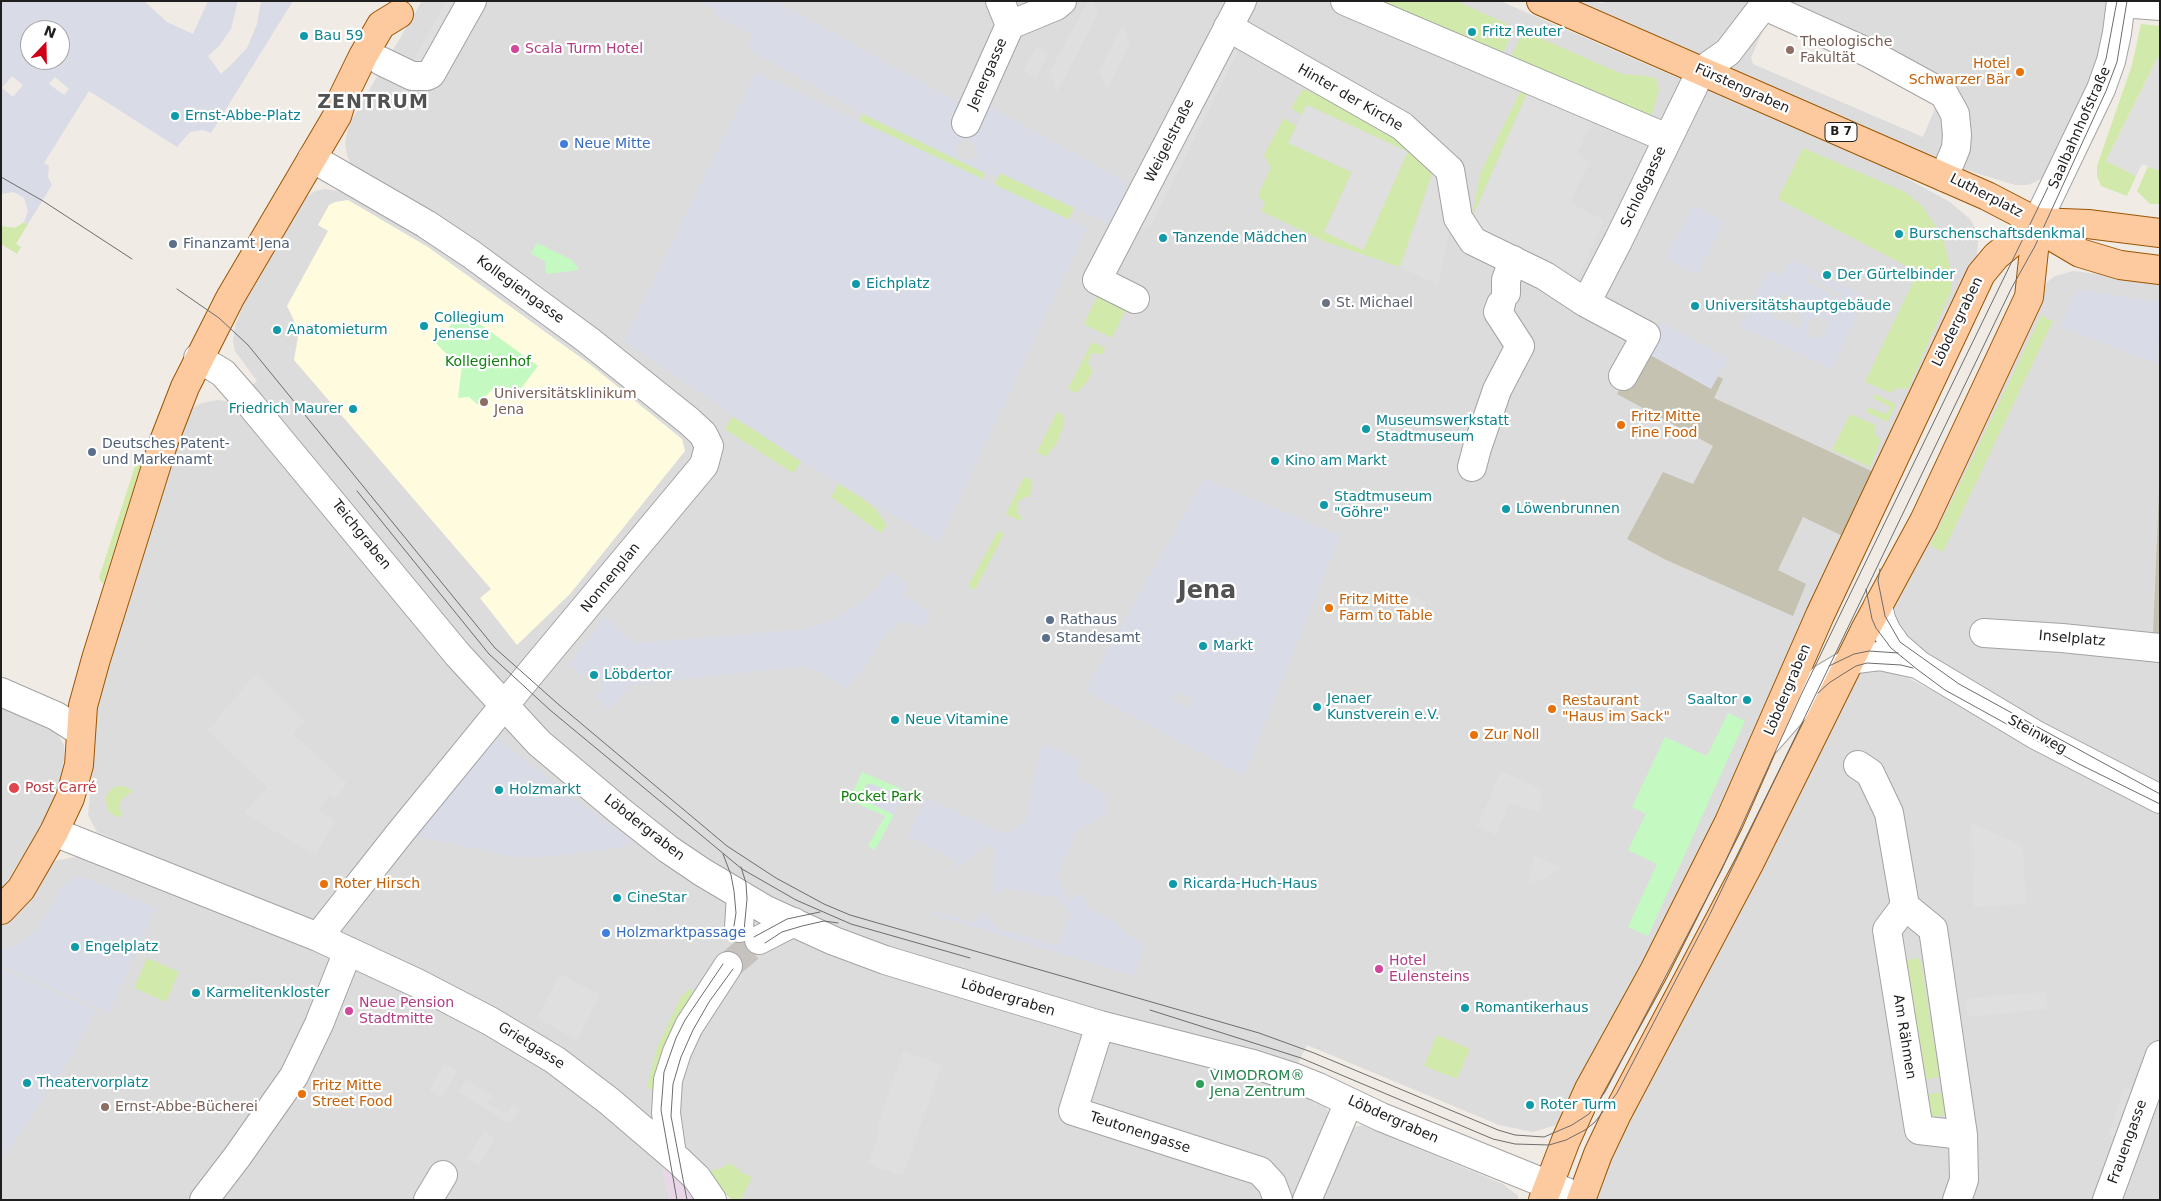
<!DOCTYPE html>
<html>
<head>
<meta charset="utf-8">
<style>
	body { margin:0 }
	#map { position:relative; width:2161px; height:1201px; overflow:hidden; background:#f0ebe5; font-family:"DejaVu Sans",sans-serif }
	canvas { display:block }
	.frame { position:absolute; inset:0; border:2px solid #1f1f1f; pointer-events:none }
	.north { position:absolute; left:20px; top:20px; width:50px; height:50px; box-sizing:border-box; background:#fff; border:1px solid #a5a5a5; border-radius:50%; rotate:21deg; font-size:14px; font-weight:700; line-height:20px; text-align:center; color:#1f1f1f }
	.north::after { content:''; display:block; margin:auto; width:18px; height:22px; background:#ce0018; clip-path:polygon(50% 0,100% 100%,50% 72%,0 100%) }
</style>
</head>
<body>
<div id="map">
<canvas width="2161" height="1201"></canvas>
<div class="frame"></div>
<div class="north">N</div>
</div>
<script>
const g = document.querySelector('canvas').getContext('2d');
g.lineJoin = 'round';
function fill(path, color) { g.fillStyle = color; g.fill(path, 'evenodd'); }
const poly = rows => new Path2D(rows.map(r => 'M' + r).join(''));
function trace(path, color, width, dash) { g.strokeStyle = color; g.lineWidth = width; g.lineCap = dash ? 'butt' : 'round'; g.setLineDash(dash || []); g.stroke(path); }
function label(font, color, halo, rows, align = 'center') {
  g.font = font + ' "DejaVu Sans",sans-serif'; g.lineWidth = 4.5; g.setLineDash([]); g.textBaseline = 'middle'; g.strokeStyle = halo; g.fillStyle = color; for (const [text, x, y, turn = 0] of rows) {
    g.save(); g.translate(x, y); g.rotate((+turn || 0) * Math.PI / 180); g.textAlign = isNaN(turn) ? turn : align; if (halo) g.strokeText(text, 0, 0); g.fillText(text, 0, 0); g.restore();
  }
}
const residential = poly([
	[422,1,1500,1,1891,170,1950,202,1970,219,1979,235,1976,262,1692,872,1560,1124,1533,1132,1499,1125,1307,1045,1296,1067,1323,1102,1328,1111,1329,1120,1298,1200,733,1200,725,1194,706,1172,324,930,97,832,88,815,94,755,90,738,93,704,184,418,192,408,202,403,218,400,233,402,257,381,235,351,233,341,235,326,243,305,304,199,315,191,325,189,346,192,358,171,351,165,347,155,345,143,349,124],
	[1578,1,1604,3,1605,1,2109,1,2099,58,2089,84,2047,176,2028,185,2015,185,1950,165],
	[1769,16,1939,99,1923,137,1753,64,1751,58],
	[2073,271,2160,281,2160,788,2020,715,1924,655,1901,633,1891,608,2042,292,2047,282,2055,276],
	[1876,668,1908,678,2160,808,2160,1200,1590,1200,1599,1176,1850,679,1860,672],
	[1,704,54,728,64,745,64,760,59,784,46,817,1,891],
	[79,856,314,947,504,1040,561,1077,661,1160,670,1200,1,1200,1,924,15,914,55,861],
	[1362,1125,1503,1184,1518,1196,1518,1200,1320,1200,1350,1129]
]);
const industrial = poly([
	[661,1160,693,1189,695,1200,670,1200]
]);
const education = poly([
	[348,200,428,247,591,365,682,439,685,451,570,594,517,645,480,598,491,589,294,360,299,331,287,306,328,231,318,225,329,205,335,202]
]);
const construction = poly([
	[1648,339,1723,379,1714,398,1880,475,1851,540,1803,517,1778,570,1806,584,1793,616,1664,559,1627,539,1663,472,1693,484,1713,446,1617,394],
	[2160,468,2160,636,2153,635]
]);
const grass = poly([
	[1354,1,1456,1,1503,22,1508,25,1510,37,1502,56],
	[2141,24,2160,26,2160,58,2158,57,2106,161,2136,176,2127,196,2101,186,2097,176,2097,166,2132,65],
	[1527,34,1533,35,1622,74,1646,76,1657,79,1659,90,1649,124,1510,60,1519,40],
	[1530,87,1472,218,1480,174,1519,94],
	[1303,89,1388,125,1434,169,1400,267,1326,242,1261,211,1265,203,1258,195,1271,168,1264,155,1284,118,1296,126,1289,143,1352,172,1324,232,1408,152,1307,105,1302,115,1291,108],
	[863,114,985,173,969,207,846,149],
	[1803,148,1905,192,1922,206,1943,237,1951,272,1952,289,1908,389,1896,388,1891,393,1865,382,1918,272,1778,199],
	[2148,166,2160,171,2160,204,2150,204,2137,191],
	[1000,173,1074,208,1054,247,981,213],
	[24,222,28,224,16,244,21,247,17,254,1,244,1,226,15,228],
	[1099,293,1127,307,1112,338,1084,324],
	[2041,316,2053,321,1943,552,1930,546],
	[1092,342,1105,348,1103,354,1094,353,1090,356,1088,364,1093,371,1087,382,1076,393,1068,389],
	[1874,394,1896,404,1888,422,1866,412,1868,407,1885,414,1890,410,1889,406,1873,398],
	[1057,412,1064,415,1063,428,1057,443,1046,457,1037,452],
	[1850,414,1875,425,1875,435,1881,440,1870,467,1832,450],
	[732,417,803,459,793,473,725,429],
	[138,465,141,465,103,584,99,578,135,466],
	[1024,477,1032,480,1030,497,1025,497,1017,502,1017,513,1022,517,1020,521,1006,514],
	[839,484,863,499,876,510,887,525,881,533,831,497],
	[998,531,1004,534,975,590,968,586],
	[120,786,127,787,133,791,122,799,119,805,122,817,115,816,109,812,105,799,108,793,113,788],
	[147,958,179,972,166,1002,134,988],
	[1920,958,1940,1077,1926,1079,1907,960],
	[690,989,695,992,655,1093,647,1087,657,1048,681,997],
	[1437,1035,1470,1049,1457,1079,1424,1066],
	[1942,1092,1945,1115,1927,1118,1923,1095],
	[730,1163,744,1174,752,1177,741,1200,733,1200,725,1194,706,1172,719,1169]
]);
const park = poly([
	[537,243,572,260,579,270,546,274,545,261,531,254],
	[462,311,538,366,512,400,495,386,478,405,469,397,458,398,462,364,453,361,436,343],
	[1728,713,1745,721,1648,936,1628,927,1657,864,1628,850,1646,814,1632,807,1665,737,1707,756],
	[862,772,907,791,875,850,868,846,885,816,849,800]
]);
const parking = poly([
	[446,1,483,1,437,80,411,65],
	[1088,1,1093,1,1098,14,1057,92,1050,71],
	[1123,24,1130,43,1107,89,1099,71],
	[1036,47,1049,53,1036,78,1023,71],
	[1239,50,1150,227,1135,230,1224,54],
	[2158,57,2160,58,2160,171,2142,164,2136,176,2106,161],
	[1530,87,1594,119,1577,154,1590,161,1570,203,1604,220,1575,284,1474,234,1472,218],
	[1307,105,1408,152,1363,250,1324,232,1352,172,1288,143],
	[1434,169,1445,184,1450,228,1438,285,1400,267],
	[1408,593,1426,602,1419,617,1412,624,1397,617],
	[256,673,305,722,293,734,347,783,336,799,330,795,319,810,335,821,315,855,244,813,267,787,207,731],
	[1501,771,1543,790,1539,812,1510,803,1496,835,1477,826],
	[1971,823,2023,846,2026,904,1974,907],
	[1534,856,1561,867,1546,878,1528,884],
	[560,974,600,995,577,1040,537,1018],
	[2046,992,2048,1009,1967,1017,1966,998],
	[903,1051,942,1065,903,1176,868,1164,880,1131,876,1130],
	[444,1063,457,1071,442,1098,429,1091],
	[466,1079,493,1096,488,1103,506,1114,512,1104,520,1109,510,1124,458,1092],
	[2124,1088,2135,1091,2119,1137,2108,1134],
	[484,1131,495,1138,479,1165,467,1159]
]);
const plaza = poly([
	[1,1,144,1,167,22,193,34,208,1,238,1,231,29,219,46,208,56,221,74,231,65,247,48,257,24,261,1,293,1,211,133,203,130,190,132,177,147,89,91,44,163,49,166,48,177,52,185,28,224,24,222,28,211,24,198,14,192,1,194],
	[30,30,60,30,60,60,30,60],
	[12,76,23,85,13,97,2,88],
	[55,77,69,89,64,95,49,84],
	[697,1,776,1,959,103,966,100,972,79,999,91,990,107,1126,182,1123,200,1111,225,1000,173,997,179,863,114,747,48,753,34,715,15,717,10],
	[965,139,975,144,978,156,967,160,957,156,955,144],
	[756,72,1087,228,939,542,797,459,624,341],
	[1694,205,1724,222,1697,275,1665,258],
	[1792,259,1865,297,1832,369,1740,326,1769,270,1783,276],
	[1808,276,1843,294,1840,299,1806,281],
	[1782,293,1789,296,1803,320,1799,329,1771,315],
	[1817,316,1825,319,1829,327,1825,336,1817,339,1809,335,1806,328,1810,319],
	[2077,289,2160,302,2158,364,2061,327],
	[1660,321,1728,359,1711,389,1643,351],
	[1204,479,1340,535,1244,776,1085,691],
	[1179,692,1191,698,1192,701,1189,707,1186,708,1174,701,1172,698,1175,693,1178,694],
	[889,571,909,585,903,594,931,614,922,627,911,623,898,623,884,635,866,665,848,688,807,666,631,685,609,711,595,695,605,688,594,670,583,677,569,664,605,617,635,643,805,629,838,617,862,602,879,585],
	[486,728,557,786,633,842,617,848,540,858,516,857,400,833],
	[1044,744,1082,760,1074,775,1106,795,1105,814,1077,830,1057,878,1070,900,1082,893,1089,907,1113,921,1129,936,1146,943,1134,976,932,914,933,911,974,922,982,912,1000,929,1058,946,1071,915,1060,898,1004,888,993,899,995,849,985,845,953,872,957,861,907,836,927,798,1004,834,1026,821,1040,751],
	[868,783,896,793,901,789,907,791,894,815,862,799,860,795],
	[72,877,85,877,156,908,109,1013,1,966,1,951,22,942,39,926,63,886],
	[1,968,96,1010,74,1052,1,1162]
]);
const minorTunnel = poly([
	[728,966,759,940]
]);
const minor = poly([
	[1000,1,1010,25],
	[1345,1,1667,138],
	[2121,3,2160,6],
	[1765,6,1869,53,1944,94,1955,114,1957,135,1956,148,1944,177],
	[1228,27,1402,126,1450,170,1458,218,1473,241,1545,276,1586,303,1618,241,1701,71,1728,52,1767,1],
	[381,61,412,76,427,76,431,74,472,1],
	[966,123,1010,25,1056,6,1062,1],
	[312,158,426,224,471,254,588,340,689,421,703,434,709,446,704,465,534,669,400,833,318,937],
	[2037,222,2101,89,2111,61,2117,33,2121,1],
	[1506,293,1506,280,1513,260],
	[1135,299,1097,280,1242,1],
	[1586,303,1646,335,1623,376],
	[198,358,223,373,251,405,458,655,539,743,620,811,668,849,702,872,766,910,834,941,885,960,1100,1025,1253,1064,1293,1077,1318,1087,1381,1117,1581,1198],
	[1472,467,1477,448,1497,390,1520,346,1498,312,1501,304],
	[1878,605,1881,619,1887,632,1897,646,1919,665,2036,735,2160,799],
	[1984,633,2062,638,2160,648],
	[1,692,56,716,81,732],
	[1767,741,1822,679,1856,659,1880,656,1917,664],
	[1858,765,1870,773,1889,813,1905,906],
	[54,832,318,937,417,983,490,1021,555,1060,609,1101,678,1160,697,1178,712,1200],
	[739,928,741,895],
	[759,940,794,922],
	[1100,1025,1073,1111,1260,1171,1272,1184,1278,1200],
	[672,1155,666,1113,668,1080,677,1052,689,1026,728,966],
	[204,1200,237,1157,294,1076,319,1024,348,951],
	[428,1200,443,1175],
	[1307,1200,1349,1102],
	[1957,1200,1964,1180,1963,1135,1933,929,1905,906,1887,930,1919,1130,1963,1135],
	[2107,1200,2160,1055]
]);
const major = poly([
	[1541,1,1987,196,2037,222,2053,237,2080,253,2120,265,2160,270],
	[2037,222,2088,224,2160,233],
	[1,910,21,889,54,832,70,798,79,765,83,706,96,659,164,441,185,387,230,298,337,116,343,97,363,56,381,25,399,14],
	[1543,1200,1566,1140,1589,1089,1654,971,1729,822,1820,615,1981,274,1996,256,2037,222],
	[1581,1200,1598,1154,1617,1114,1749,864,1865,630,1924,521,2029,297,2037,222]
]);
const tram = poly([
	[1,177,43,201,132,259],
	[177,289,219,318,248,345,495,648,558,704,727,846,776,878,824,904,850,915,1259,1033,1314,1053,1498,1130,1515,1135,1544,1137,1572,1125,1589,1114,1605,1092,1722,869,1801,695,2088,105,2106,59,2117,1],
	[357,491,489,654,550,710,742,869,796,900,851,924,970,958],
	[1880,569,1878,581,1885,616,1900,642,1959,684,2160,794],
	[1866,589,1872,619,1876,628,1891,648,1918,670,1945,690,2079,764,2160,804],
	[1829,666,1854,654,1869,651,1898,653],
	[1818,693,1829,683,1843,674,1856,666,1867,663,1901,665,1913,668],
	[723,854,731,875,734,891,736,913,734,926],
	[741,867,746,883,747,899,744,931],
	[754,937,787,919,820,912],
	[765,943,782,932,802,926,824,921,838,923],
	[1150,1010,1301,1058,1493,1139,1515,1144,1549,1145,1566,1140,1585,1130,1595,1122,1617,1093,1709,916,2011,289,2035,246,2106,91,2117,62,2127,1],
	[677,1200,661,1110,664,1072,676,1038,685,1020,723,964],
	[687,1200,671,1116,673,1084,681,1057,693,1030,709,1002,733,969]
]);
const markers = [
	[1472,32,5,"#0f9aa8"],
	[304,36,5,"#0f9aa8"],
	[515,49,5,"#d1479c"],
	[1790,50,5,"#8d6e63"],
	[2020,72,5,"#e8710a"],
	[175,116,5,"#0f9aa8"],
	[564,144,5,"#3f7fe0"],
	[1899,234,5,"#0f9aa8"],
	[1163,238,5,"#0f9aa8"],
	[173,244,5,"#5c6f8a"],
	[1827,275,5,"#0f9aa8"],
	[856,284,5,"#0f9aa8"],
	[1326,303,5,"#6b7280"],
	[1695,306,5,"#0f9aa8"],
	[424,326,5,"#0f9aa8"],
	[277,330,5,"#0f9aa8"],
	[484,402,5,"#8d6e63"],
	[353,409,5,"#0f9aa8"],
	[1621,425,5,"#e8710a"],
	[1366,429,5,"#0f9aa8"],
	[92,452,5,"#5c6f8a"],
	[1275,461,5,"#0f9aa8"],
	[1324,505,5,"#0f9aa8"],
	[1506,509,5,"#0f9aa8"],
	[1329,608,5,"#e8710a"],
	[1050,620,5,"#5c6f8a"],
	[1046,638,5,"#5c6f8a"],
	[1203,646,5,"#0f9aa8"],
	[594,675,5,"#0f9aa8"],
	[1747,700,5,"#0f9aa8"],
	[1317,707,5,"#0f9aa8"],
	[1552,709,5,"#e8710a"],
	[895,720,5,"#0f9aa8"],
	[1474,735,5,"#e8710a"],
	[14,788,6,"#e0444e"],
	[499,790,5,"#0f9aa8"],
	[324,884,5,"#e8710a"],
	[1173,884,5,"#0f9aa8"],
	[617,898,5,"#0f9aa8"],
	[606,933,5,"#3f7fe0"],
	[75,947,5,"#0f9aa8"],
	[1379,969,5,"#d1479c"],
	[196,993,5,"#0f9aa8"],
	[1465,1008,5,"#0f9aa8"],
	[349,1011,5,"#d1479c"],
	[27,1083,5,"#0f9aa8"],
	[1200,1084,5,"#2e9e5b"],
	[302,1094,5,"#e8710a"],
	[1530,1105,5,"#0f9aa8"],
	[105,1107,5,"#8d6e63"]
];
const shields = [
	[1841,132,32]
];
const shieldNames = [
	["B 7",1841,132]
];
const cultureNames = [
	["Fritz Reuter",1482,32],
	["Bau 59",314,36],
	["Ernst-Abbe-Platz",185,116],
	["Burschenschaftsdenkmal",1909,234],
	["Tanzende Mädchen",1173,238],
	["Der Gürtelbinder",1837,275],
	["Eichplatz",866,284],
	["Universitätshauptgebäude",1705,306],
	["Collegium",434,318],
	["Jenense",434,334],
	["Anatomieturm",287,330],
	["Friedrich Maurer",343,409,"right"],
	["Museumswerkstatt",1376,421],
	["Stadtmuseum",1376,437],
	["Kino am Markt",1285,461],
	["Stadtmuseum",1334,497],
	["\"Göhre\"",1334,513],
	["Löwenbrunnen",1516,509],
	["Markt",1213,646],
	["Löbdertor",604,675],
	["Jenaer",1327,699],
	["Kunstverein e.V.",1327,715],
	["Saaltor",1737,700,"right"],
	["Neue Vitamine",905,720],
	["Holzmarkt",509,790],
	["Ricarda-Huch-Haus",1183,884],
	["CineStar",627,898],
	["Engelplatz",85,947],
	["Karmelitenkloster",206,993],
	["Romantikerhaus",1475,1008],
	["Theatervorplatz",37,1083],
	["Roter Turm",1540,1105]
];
const educationNames = [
	["Theologische",1800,42],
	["Fakultät",1800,58],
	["Universitätsklinikum",494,394],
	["Jena",494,410],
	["Ernst-Abbe-Bücherei",115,1107]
];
const hotelNames = [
	["Scala Turm Hotel",525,49],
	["Hotel",1389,961],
	["Eulensteins",1389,977],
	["Neue Pension",359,1003],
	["Stadtmitte",359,1019]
];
const foodNames = [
	["Hotel",2010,64,"right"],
	["Schwarzer Bär",2010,80,"right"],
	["Fritz Mitte",1631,417],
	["Fine Food",1631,433],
	["Fritz Mitte",1339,600],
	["Farm to Table",1339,616],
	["Restaurant",1562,701],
	["\"Haus im Sack\"",1562,717],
	["Zur Noll",1484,735],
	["Roter Hirsch",334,884],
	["Fritz Mitte",312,1086],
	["Street Food",312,1102]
];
const streetNames = [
	["Jenergasse",988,74,-66],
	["Fürstengraben",1742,89,24],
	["Hinter der Kirche",1350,98,30],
	["Saalbahnhofstraße",2080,128,-66],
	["Weigelstraße",1170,141,-63],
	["Schloßgasse",1644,187,-65],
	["Lutherplatz",1986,196,27],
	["Kollegiengasse",520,290,36],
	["Löbdergraben",1958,322,-64],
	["Teichgraben",361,535,51],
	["Nonnenplan",611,578,-51],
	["Inselplatz",2072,639,5],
	["Löbdergraben",1788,690,-67],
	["Steinweg",2037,735,29],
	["Löbdergraben",644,828,38],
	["Löbdergraben",1008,998,17],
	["Am Rähmen",1904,1037,81],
	["Grietgasse",531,1046,32],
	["Löbdergraben",1393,1120,24],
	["Teutonengasse",1140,1133,18],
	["Frauengasse",2128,1142,-70]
];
const shopNames = [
	["Neue Mitte",574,144],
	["Holzmarktpassage",616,933]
];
const serviceNames = [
	["Finanzamt Jena",183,244],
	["Deutsches Patent-",102,444],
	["und Markenamt",102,460],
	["Rathaus",1060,620],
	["Standesamt",1056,638]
];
const worshipNames = [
	["St. Michael",1336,303]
];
const parkNames = [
	["Kollegienhof",488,362],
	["Pocket Park",881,797]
];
const healthNames = [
	["Post Carré",25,788]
];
const leisureNames = [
	["VIMODROM®",1210,1076],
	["Jena Zentrum",1210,1092]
];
const districtNames = [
	["ZENTRUM",373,103]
];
const townNames = [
	["Jena",1207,592]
];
fill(residential, '#dddcdc');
fill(industrial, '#e9d7e8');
fill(education, '#fffbdf');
fill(construction, '#c5c2b1');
fill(grass, '#d1eaab');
fill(park, '#c4fac2');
fill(parking, '#dfdfdf');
fill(plaza, '#d9dbe6');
trace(minorTunnel, '#c6c2bd', 28, [28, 14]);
trace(minor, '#a3a3a3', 30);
trace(major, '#9a5500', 30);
trace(minor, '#fff', 28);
trace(major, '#fdc99e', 28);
trace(tram, '#6d6d6d', 1);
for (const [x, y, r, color] of markers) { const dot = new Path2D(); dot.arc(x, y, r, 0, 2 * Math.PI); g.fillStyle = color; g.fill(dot); trace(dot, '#fff', 2); }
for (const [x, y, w] of shields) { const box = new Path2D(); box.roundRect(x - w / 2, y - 9.5, w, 19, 4); g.fillStyle = '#fff'; g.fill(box); trace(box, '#1f1f1f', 1); }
label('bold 12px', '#1f1f1f', null, shieldNames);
label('14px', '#0d838f', '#fff', cultureNames, 'left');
label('14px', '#785e54', '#fff', educationNames, 'left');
label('14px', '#b23c85', '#fff', hotelNames, 'left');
label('14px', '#c56008', '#fff', foodNames, 'left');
label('14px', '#1f1f1f', '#fff', streetNames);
label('14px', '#366cbe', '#fff', shopNames, 'left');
label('14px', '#4e5e75', '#fff', serviceNames, 'left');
label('14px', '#5b616d', '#fff', worshipNames, 'left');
label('14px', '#0e800b', '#fff', parkNames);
label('14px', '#be3a42', '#fff', healthNames, 'left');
label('14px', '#27864d', '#fff', leisureNames, 'left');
g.letterSpacing = '1px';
label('bold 19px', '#525252', '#fff', districtNames);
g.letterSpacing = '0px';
label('bold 24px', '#525252', '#fff', townNames);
</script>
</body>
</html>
